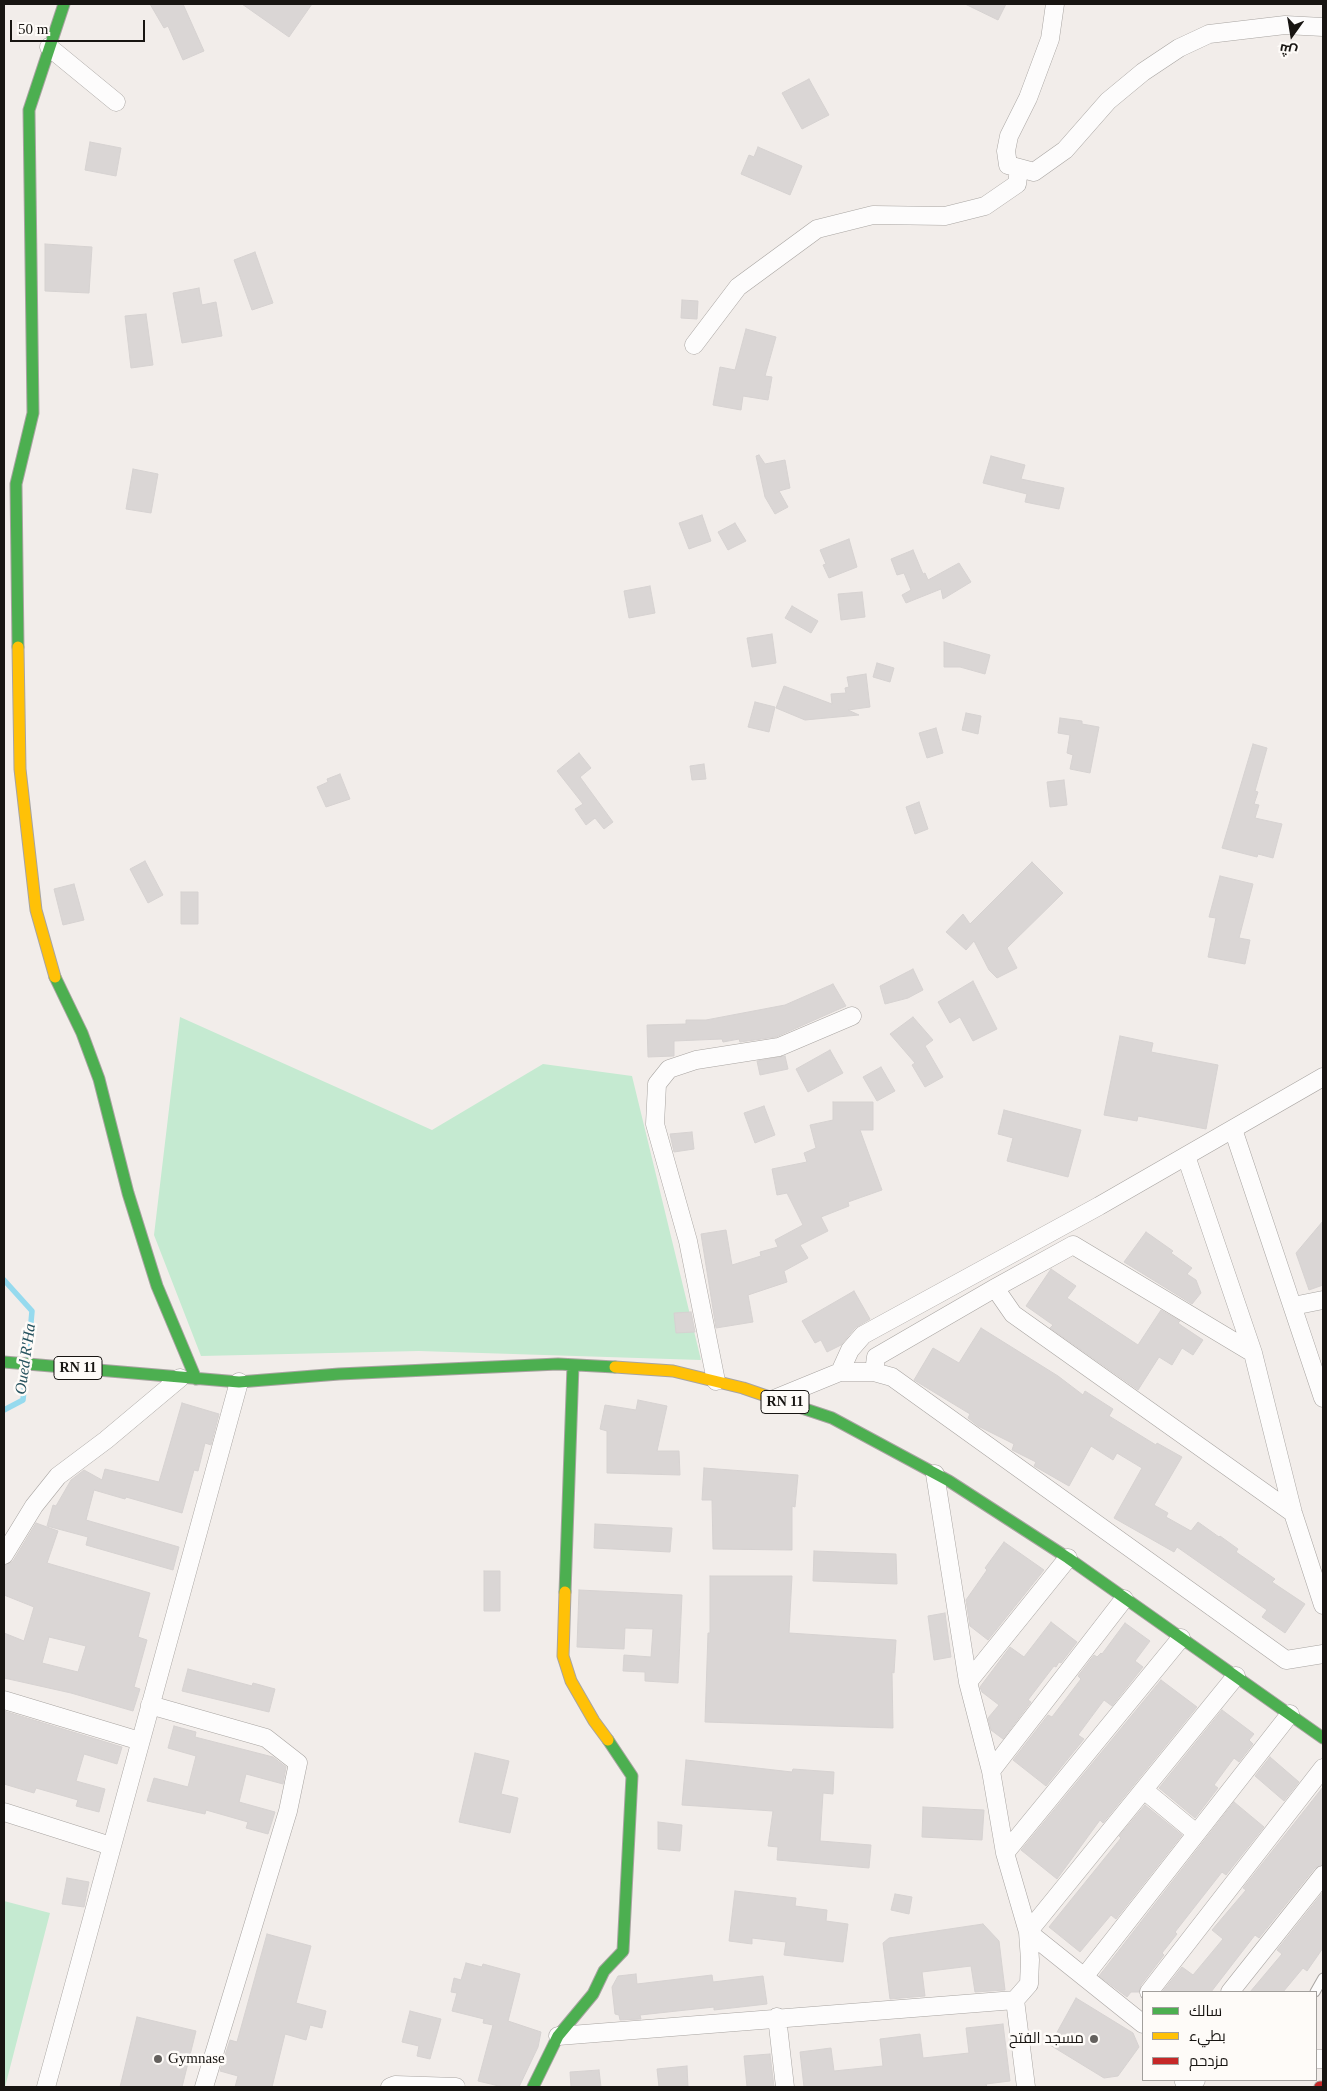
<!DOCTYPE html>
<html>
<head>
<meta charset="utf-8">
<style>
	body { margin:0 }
	#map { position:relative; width:1327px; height:2091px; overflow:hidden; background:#f2edea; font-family:"Times New Roman",Cairo,serif }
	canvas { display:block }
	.frame { position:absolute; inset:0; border:5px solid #181512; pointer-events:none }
	.legend { position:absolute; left:1142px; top:1991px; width:175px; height:90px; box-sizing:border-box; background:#fefbf8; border:1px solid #a29f9c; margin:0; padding:6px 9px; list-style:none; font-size:15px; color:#181512 }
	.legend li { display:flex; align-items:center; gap:10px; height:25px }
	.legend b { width:25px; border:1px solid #a29f9c }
	.north { position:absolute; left:1267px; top:10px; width:50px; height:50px; -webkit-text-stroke:4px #fefbf8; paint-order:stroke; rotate:193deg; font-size:14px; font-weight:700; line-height:20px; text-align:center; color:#181512 }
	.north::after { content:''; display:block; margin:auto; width:18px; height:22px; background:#181512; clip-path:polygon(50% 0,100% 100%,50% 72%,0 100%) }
	.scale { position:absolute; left:10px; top:20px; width:135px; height:22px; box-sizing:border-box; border:2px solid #181512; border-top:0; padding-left:6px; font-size:15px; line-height:18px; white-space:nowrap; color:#181512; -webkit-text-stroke:4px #fefbf8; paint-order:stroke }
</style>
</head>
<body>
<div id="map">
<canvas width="1327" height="2091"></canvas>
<div class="frame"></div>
<ul class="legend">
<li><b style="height:6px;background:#4caf50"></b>سالك</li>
<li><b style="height:6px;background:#ffc107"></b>بطيء</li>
<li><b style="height:6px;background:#c62828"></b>مزدحم</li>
</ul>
<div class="north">ش</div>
<div class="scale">50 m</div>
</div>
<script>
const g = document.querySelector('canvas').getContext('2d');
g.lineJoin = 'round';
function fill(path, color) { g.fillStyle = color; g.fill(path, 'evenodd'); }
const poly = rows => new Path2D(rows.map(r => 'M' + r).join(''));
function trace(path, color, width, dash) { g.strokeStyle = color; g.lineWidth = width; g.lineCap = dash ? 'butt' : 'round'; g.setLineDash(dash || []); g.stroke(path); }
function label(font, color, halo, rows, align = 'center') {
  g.font = font + ' "Times New Roman",Cairo,serif'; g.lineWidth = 5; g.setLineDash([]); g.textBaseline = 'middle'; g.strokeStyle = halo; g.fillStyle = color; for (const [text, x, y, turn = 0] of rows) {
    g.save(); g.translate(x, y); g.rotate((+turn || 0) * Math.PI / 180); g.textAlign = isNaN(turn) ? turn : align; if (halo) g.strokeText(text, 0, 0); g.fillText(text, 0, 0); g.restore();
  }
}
const green = poly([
	[180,1017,432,1130,543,1064,632,1076,701,1360,419,1351,201,1356,154,1235],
	[4,1901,50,1913,5,2087,4,2087]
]);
const stream = poly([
	[4,1280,32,1311,28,1356],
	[4,1410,23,1400,26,1371]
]);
const building = poly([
	[150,4,183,4,204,51,183,60,168,26,164,28,150,4],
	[242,4,312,4,289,37,242,4],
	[965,4,1006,4,998,20,965,4],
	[809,79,829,115,802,129,782,93,809,79],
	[90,142,121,148,116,176,85,170,90,142],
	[758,147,802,166,790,195,741,174,749,155,754,157,758,147],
	[45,244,92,247,89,293,45,291,45,244],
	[255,252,273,303,252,310,234,260,255,252],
	[199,288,202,305,216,302,222,336,182,343,173,293,199,288],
	[682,300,698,301,697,319,681,318,682,300],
	[146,314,153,365,131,368,125,316,146,314],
	[746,329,776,337,765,376,772,377,768,400,743,396,741,410,713,405,720,367,735,370,746,329],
	[759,455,765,464,785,460,790,488,779,491,788,507,775,514,765,497,756,456,759,455],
	[991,456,1025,465,1021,479,1064,488,1059,509,1025,502,1027,494,983,483,991,456],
	[133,469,158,474,151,513,126,509,133,469],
	[702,515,711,541,689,549,679,523,702,515],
	[735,523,746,541,728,550,718,532,735,523],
	[849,539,857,567,829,578,823,565,826,564,820,550,849,539],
	[913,550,923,574,925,573,928,580,959,563,971,582,943,599,941,589,906,603,902,595,911,590,904,573,897,575,891,559,913,550],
	[650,586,655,613,629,618,624,591,650,586],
	[862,592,865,617,841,620,838,594,862,592],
	[792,606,818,621,811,633,785,618,792,606],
	[772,634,776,663,752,667,747,638,772,634],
	[944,642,990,655,985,674,960,667,944,667,944,642],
	[877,663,894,668,890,682,873,677,877,663],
	[866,674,870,707,848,710,859,715,805,720,776,708,784,686,832,704,831,694,846,693,845,688,849,687,847,677,866,674],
	[755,702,775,707,769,732,748,727,755,702],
	[966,713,981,716,978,734,962,730,966,713],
	[1060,718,1082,721,1082,724,1099,727,1090,773,1070,769,1073,755,1067,753,1070,735,1058,733,1060,718],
	[936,728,943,753,927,758,919,733,936,728],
	[1253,744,1267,748,1255,791,1258,792,1254,804,1259,805,1255,818,1282,824,1273,858,1258,854,1257,857,1222,848,1253,744],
	[579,753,591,768,580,777,613,822,604,829,595,818,586,825,575,809,583,804,557,771,579,753],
	[704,764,706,779,692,780,690,766,704,764],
	[340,774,350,799,326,807,317,787,328,782,327,779,340,774],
	[1064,780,1067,805,1050,807,1047,782,1064,780],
	[919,802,928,829,915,834,906,807,919,802],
	[145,861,163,895,148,903,130,869,145,861],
	[1032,862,1063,893,1007,948,1017,968,997,978,989,970,974,941,966,950,946,932,963,914,970,924,1032,862],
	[1220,876,1253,884,1239,938,1250,940,1245,964,1208,957,1216,918,1209,917,1220,876],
	[74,884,84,920,63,925,54,889,74,884],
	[181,892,198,892,198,924,181,924,181,892],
	[913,969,923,990,908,998,885,1004,880,986,913,969],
	[973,981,997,1029,973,1041,960,1017,950,1023,938,1002,973,981],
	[833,984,846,1006,776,1037,740,1042,739,1039,723,1042,722,1039,674,1041,674,1056,648,1057,647,1025,686,1024,686,1020,706,1020,785,1005,833,984],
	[913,1017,933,1040,925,1046,943,1077,925,1087,912,1065,915,1063,890,1034,913,1017],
	[1120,1036,1153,1043,1151,1052,1218,1065,1206,1129,1138,1116,1137,1121,1104,1115,1120,1036],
	[830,1050,843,1073,808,1092,796,1069,830,1050],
	[785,1056,788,1069,760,1075,757,1061,785,1056],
	[881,1067,895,1091,877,1101,863,1077,881,1067],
	[833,1102,873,1102,873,1130,860,1130,882,1190,848,1202,849,1206,821,1217,828,1231,800,1245,808,1258,784,1271,787,1282,748,1295,753,1322,716,1328,701,1234,726,1230,732,1265,761,1256,760,1252,778,1247,775,1240,803,1225,787,1193,777,1195,772,1169,807,1162,804,1153,816,1148,810,1125,833,1120,833,1102],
	[764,1106,775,1135,755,1143,744,1113,764,1106],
	[1004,1110,1081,1130,1068,1177,1007,1161,1013,1138,998,1134,1004,1110],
	[692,1132,694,1149,674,1152,670,1134,692,1132],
	[1323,1221,1323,1285,1309,1290,1296,1253,1323,1221],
	[1146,1232,1173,1251,1171,1253,1192,1268,1187,1274,1196,1280,1201,1293,1192,1304,1124,1262,1146,1232],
	[1051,1269,1076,1286,1067,1298,1138,1345,1161,1310,1180,1321,1178,1323,1182,1326,1203,1340,1193,1355,1182,1348,1172,1365,1159,1357,1138,1390,1050,1328,1053,1325,1026,1306,1051,1269],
	[854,1291,870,1319,855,1328,841,1345,827,1352,821,1340,815,1343,802,1321,854,1291],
	[691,1312,695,1332,676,1333,674,1313,691,1312],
	[981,1328,1058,1376,1083,1395,1085,1391,1113,1409,1109,1416,1156,1445,1157,1443,1182,1457,1154,1505,1168,1513,1166,1517,1191,1531,1198,1522,1219,1537,1220,1536,1238,1549,1236,1552,1275,1579,1272,1582,1305,1604,1285,1633,1262,1617,1267,1610,1177,1547,1174,1552,1114,1518,1142,1468,1117,1453,1113,1460,1091,1446,1069,1486,1034,1466,1036,1462,1012,1450,1014,1444,978,1426,968,1418,970,1414,914,1380,933,1348,959,1363,981,1328],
	[638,1400,667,1406,657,1451,679,1451,680,1475,607,1473,607,1431,600,1429,605,1405,636,1410,638,1400],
	[182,1403,219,1414,211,1445,205,1443,198,1471,194,1470,182,1513,126,1497,125,1499,94,1490,86,1520,179,1547,173,1570,86,1545,88,1537,47,1526,53,1505,56,1506,71,1480,84,1470,102,1480,105,1469,159,1482,182,1403],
	[704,1468,798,1475,795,1507,792,1506,792,1550,713,1549,712,1500,702,1500,704,1468],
	[36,1523,58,1531,47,1563,150,1593,138,1637,147,1640,134,1687,140,1689,133,1711,71,1693,4,1678,4,1633,24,1641,34,1607,4,1595,4,1566,13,1561,36,1523],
	[49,1637,86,1646,78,1672,42,1663,49,1637],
	[595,1524,672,1528,670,1552,594,1548,595,1524],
	[1004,1542,1044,1570,988,1640,970,1626,966,1600,987,1570,985,1568,1004,1542],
	[814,1551,896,1554,897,1584,813,1581,814,1551],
	[484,1571,500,1571,500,1611,484,1611,484,1571],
	[710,1576,792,1576,789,1633,896,1640,894,1673,892,1672,893,1728,705,1722,708,1633,710,1633,710,1576],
	[579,1590,682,1595,678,1683,645,1681,645,1672,623,1671,624,1655,651,1657,653,1629,625,1628,624,1649,577,1647,579,1590],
	[945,1613,951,1657,934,1660,928,1616,945,1613],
	[1051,1622,1077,1642,1061,1663,1059,1662,1056,1667,1054,1666,1028,1700,1031,1702,1003,1739,991,1730,988,1718,999,1705,982,1692,980,1687,1010,1647,1024,1657,1051,1622],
	[1125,1623,1150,1641,1135,1661,1143,1667,1112,1706,1104,1700,1078,1735,1084,1739,1046,1786,1013,1760,1048,1715,1052,1717,1081,1679,1078,1676,1094,1655,1097,1657,1101,1653,1102,1654,1125,1623],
	[188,1669,252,1686,253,1683,275,1689,269,1712,182,1691,188,1669],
	[1161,1680,1197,1707,1103,1823,1100,1820,1057,1879,1021,1850,1161,1680],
	[1222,1710,1254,1734,1249,1740,1253,1744,1239,1762,1234,1758,1214,1785,1218,1788,1195,1818,1159,1788,1222,1710],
	[4,1711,122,1747,117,1764,84,1754,76,1781,105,1789,99,1812,76,1806,78,1800,36,1788,34,1793,4,1784,4,1711],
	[174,1726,196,1732,195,1737,273,1757,286,1767,283,1784,246,1774,239,1802,275,1812,268,1834,246,1828,248,1822,206,1810,205,1814,147,1801,154,1778,188,1787,196,1756,168,1748,174,1726],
	[475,1753,509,1761,501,1794,518,1798,510,1833,459,1822,475,1753],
	[1270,1757,1299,1782,1284,1801,1255,1776,1270,1757],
	[686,1760,792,1772,793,1769,834,1772,833,1794,823,1793,820,1841,871,1845,869,1868,777,1860,778,1847,768,1846,773,1811,682,1805,686,1760],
	[1323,1787,1323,1865,1315,1868,1259,1938,1255,1935,1211,1992,1162,1992,1182,1967,1193,1975,1223,1939,1212,1930,1246,1890,1243,1888,1323,1787],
	[1234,1802,1264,1827,1226,1875,1222,1872,1175,1932,1177,1934,1162,1953,1164,1955,1141,1985,1139,1992,1131,1992,1127,1997,1099,1976,1234,1802],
	[1145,1805,1182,1835,1116,1919,1111,1915,1080,1952,1049,1927,1121,1838,1119,1836,1145,1805],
	[923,1807,984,1810,982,1840,922,1837,923,1807],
	[658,1822,682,1825,680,1851,658,1849,658,1822],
	[67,1878,89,1882,84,1907,62,1904,67,1878],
	[735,1891,796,1898,795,1906,827,1910,826,1921,848,1924,843,1962,784,1955,786,1942,752,1938,752,1944,729,1941,735,1891],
	[1323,1892,1323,1948,1307,1971,1303,1968,1283,1992,1250,1992,1282,1954,1277,1950,1323,1892],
	[895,1894,912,1897,909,1914,891,1910,895,1894],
	[983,1924,999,1941,1005,1990,975,1992,971,1966,922,1972,925,1996,890,1999,883,1943,889,1938,983,1924],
	[267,1934,311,1946,296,2003,326,2011,322,2028,310,2025,306,2040,285,2034,272,2087,235,2087,238,2076,220,2071,230,2040,237,2042,267,1934],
	[466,1963,482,1967,483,1964,520,1974,508,2021,541,2032,538,2047,519,2087,503,2087,478,2081,493,2025,483,2023,484,2019,452,2011,457,1993,451,1992,454,1978,461,1980,466,1963],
	[636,1974,637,1984,712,1975,713,1982,763,1976,767,2004,714,2010,714,2007,640,2015,641,2019,620,2020,619,2015,615,2014,612,1987,618,1976,636,1974],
	[1076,1998,1133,2033,1139,2047,1118,2076,1104,2078,1050,2045,1076,1998],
	[410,2011,441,2019,430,2059,417,2056,419,2046,402,2042,410,2011],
	[137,2017,196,2031,182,2087,120,2087,137,2017],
	[1003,2024,1010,2081,986,2084,987,2087,804,2087,800,2052,831,2048,834,2071,883,2066,880,2039,920,2034,923,2058,969,2053,966,2028,1003,2024],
	[770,2054,774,2087,747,2087,744,2056,770,2054],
	[687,2066,688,2087,659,2087,657,2069,687,2066],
	[599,2070,601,2087,571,2087,570,2072,599,2070]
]);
const lane = poly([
	[1315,1992,1323,1978]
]);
const street = poly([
	[1055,4,1050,39,1028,98,1009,136,1006,151,1008,165,1034,172,1065,150,1108,101,1143,72,1179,48,1209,34,1285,25,1323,27],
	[49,47,116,102],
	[694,345,738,287,817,229,873,215,945,216,985,206,1017,184,1019,169],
	[1233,1129,1323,1398],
	[1186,1156,1253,1353,1293,1513,1323,1605],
	[995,1288,1013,1314,1293,1513],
	[1293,1306,1323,1300],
	[840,1372,850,1350,863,1335,1099,1206,1323,1077],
	[874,1372,876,1357,995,1288,1073,1245,1253,1353],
	[716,1381,688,1241,655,1124,657,1084,669,1069,696,1060,779,1047,852,1016],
	[774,1399,840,1372,874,1372,892,1377,1286,1660,1323,1654],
	[935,1474,968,1682,991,1771,1005,1853,1028,1932,1030,1960,1029,1984,1015,2000,1026,2087],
	[4,1555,34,1506,58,1476,106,1440,180,1378],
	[968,1682,1068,1558],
	[4,1700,140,1741],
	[150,1705,266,1738,298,1763,288,1811,204,2087],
	[991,1771,1124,1599],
	[1144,1790,1196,1833],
	[4,1812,111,1846],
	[1005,1853,1181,1638],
	[1084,1977,1290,1714],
	[1149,1992,1323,1768],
	[1230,1992,1323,1875],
	[777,2017,785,2087],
	[1143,2024,1028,1932,1236,1676],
	[558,2036,1015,2000],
	[1316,2059,1323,2059],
	[1184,2082,1196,2080],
	[46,2087,239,1382],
	[390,2087,395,2085,456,2087]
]);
const fast = poly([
	[18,647,16,484,33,413,29,110,64,4],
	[55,977,82,1033,99,1079,128,1193,157,1286,196,1379],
	[4,1362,239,1382,339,1374,558,1364,615,1367],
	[778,1400,832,1418,949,1481,1068,1558,1323,1738],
	[565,1592,573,1365],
	[533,2087,558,2036,593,1994,604,1971,623,1951,632,1776,608,1740]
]);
const slow = poly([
	[18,647,20,769,36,910,55,977],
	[615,1367,673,1371,743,1388,778,1400],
	[565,1592,563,1656,571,1681,594,1721,608,1740]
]);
const jam = poly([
	[1320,2087,1323,2087]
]);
const markers = [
	[1094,2039,5,"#64615e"],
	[158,2059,5,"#64615e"]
];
const shields = [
	[78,1368,48],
	[785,1402,48]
];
const shieldNames = [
	["RN 11",78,1368],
	["RN 11",785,1402]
];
const poiNames = [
	["مسجد الفتح",1084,2039],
	["Gymnase",168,2059,"left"]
];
const waterNames = [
	["Oued R'Ha",26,1359,-82]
];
fill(green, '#c5ead1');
trace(stream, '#96daee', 5.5);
fill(building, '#dad6d5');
trace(building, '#d6d2d1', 1);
trace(lane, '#a8a4a1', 11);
trace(street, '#a8a4a1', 19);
trace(fast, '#a8a4a1', 13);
trace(slow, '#a8a4a1', 13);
trace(jam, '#a8a4a1', 13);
trace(lane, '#fdfcfc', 9);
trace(street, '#fdfcfc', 18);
trace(fast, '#4caf50', 11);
trace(slow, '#ffc107', 11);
trace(jam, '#c62828', 11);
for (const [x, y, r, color] of markers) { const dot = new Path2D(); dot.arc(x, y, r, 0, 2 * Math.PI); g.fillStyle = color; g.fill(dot); trace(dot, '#fefbf8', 2); }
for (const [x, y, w] of shields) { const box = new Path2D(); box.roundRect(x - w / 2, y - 11.5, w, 23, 4); g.fillStyle = '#fefbf8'; g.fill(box); trace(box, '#181512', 1); }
label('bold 14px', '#181512', null, shieldNames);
label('15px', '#181512', '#fefbf8', poiNames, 'right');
label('italic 16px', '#27535f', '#fefbf8', waterNames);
</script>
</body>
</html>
